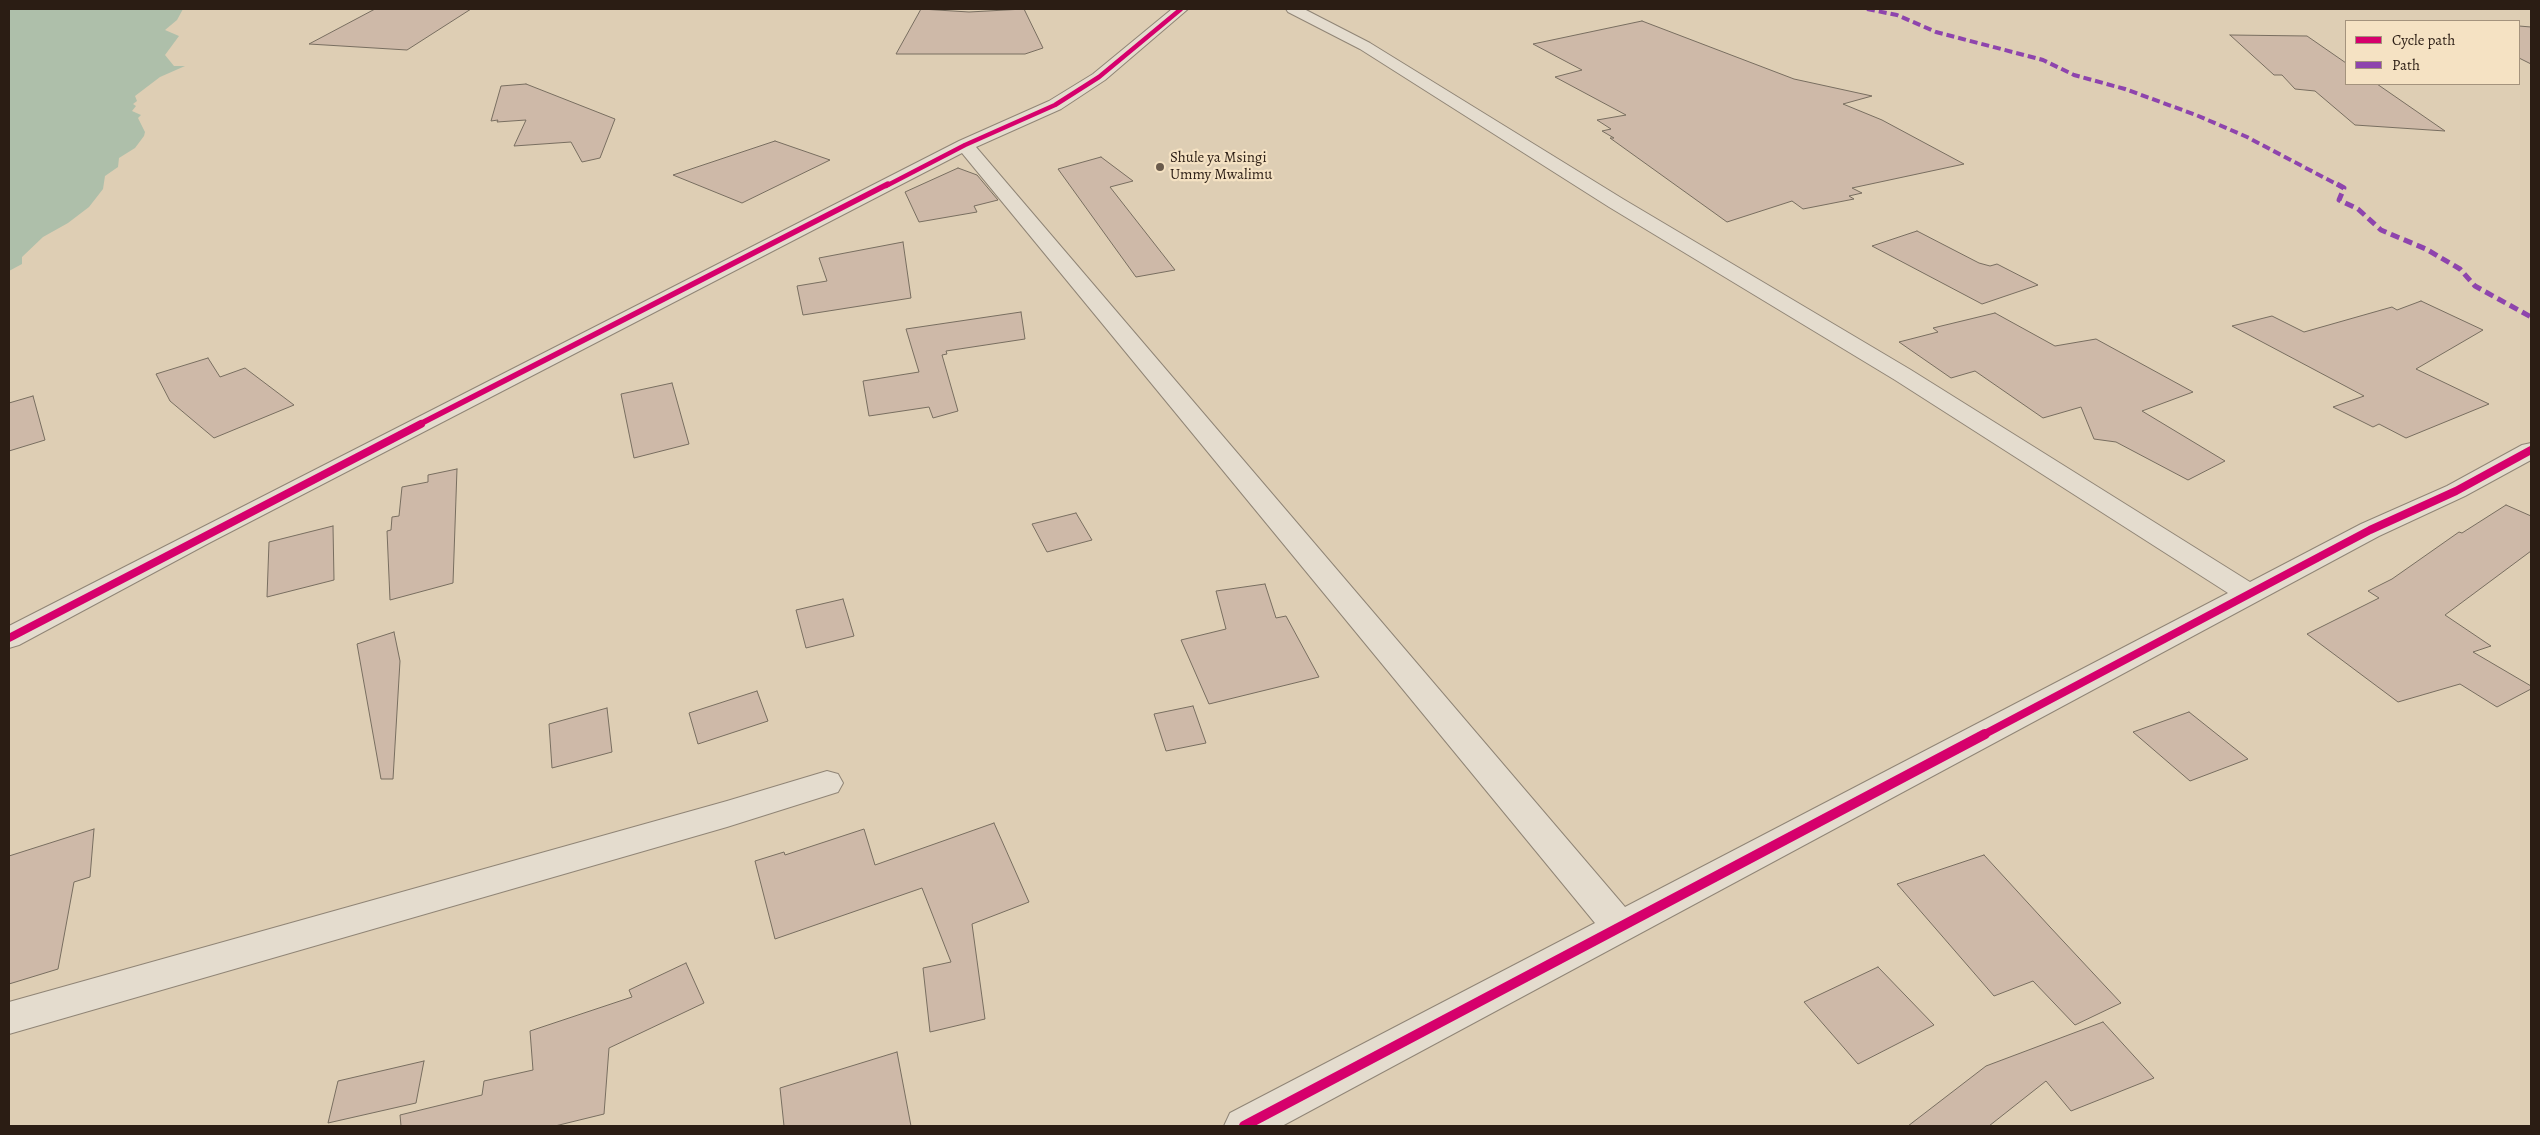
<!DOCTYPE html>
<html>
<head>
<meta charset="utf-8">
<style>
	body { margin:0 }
	#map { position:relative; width:2540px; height:1135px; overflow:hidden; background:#deceb4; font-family:Alegreya,serif }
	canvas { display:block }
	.frame { position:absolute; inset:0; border:10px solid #2b1d14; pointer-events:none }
	.legend { position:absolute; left:2345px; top:20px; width:175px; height:65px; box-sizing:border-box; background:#f5e2c3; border:1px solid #a4937d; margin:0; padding:6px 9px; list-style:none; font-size:15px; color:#2b1d14 }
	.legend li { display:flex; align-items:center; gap:10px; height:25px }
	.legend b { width:25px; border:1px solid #a4937d }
</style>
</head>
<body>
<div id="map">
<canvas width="2540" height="1135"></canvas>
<div class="frame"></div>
<ul class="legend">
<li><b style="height:6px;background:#d6006c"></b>Cycle path</li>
<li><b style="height:6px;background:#8e44ad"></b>Path</li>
</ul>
</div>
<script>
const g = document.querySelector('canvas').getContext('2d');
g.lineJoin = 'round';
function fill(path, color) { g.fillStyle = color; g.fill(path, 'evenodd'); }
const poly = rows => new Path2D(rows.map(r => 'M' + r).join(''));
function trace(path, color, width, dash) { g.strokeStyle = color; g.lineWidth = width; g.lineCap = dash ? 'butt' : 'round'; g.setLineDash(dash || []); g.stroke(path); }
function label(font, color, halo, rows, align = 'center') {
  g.font = font + ' Alegreya,serif'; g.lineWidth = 4.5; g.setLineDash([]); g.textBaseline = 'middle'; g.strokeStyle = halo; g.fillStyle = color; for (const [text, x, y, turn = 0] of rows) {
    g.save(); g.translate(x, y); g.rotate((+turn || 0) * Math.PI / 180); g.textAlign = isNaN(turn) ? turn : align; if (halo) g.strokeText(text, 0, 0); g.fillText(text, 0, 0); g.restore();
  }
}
const water = poly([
	[9,9,183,9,177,20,165,30,179,36,165,55,174,66,185,66,160,77,135,96,137,101,133,104,136,106,132,111,141,115,138,118,145,132,144,136,135,148,119,158,118,167,105,176,103,189,89,207,68,223,43,237,22,257,22,264,9,271]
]);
const building = poly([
	[375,9,471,9,407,50,309,44,375,9],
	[921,9,969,12,1024,9,1043,48,1025,54,896,54,921,9],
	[1642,21,1794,79,1872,96,1843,104,1882,120,1964,164,1852,188,1862,193,1849,196,1854,199,1803,209,1792,201,1727,222,1610,138,1614,138,1602,131,1611,129,1597,120,1626,115,1555,77,1582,70,1533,44,1642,21],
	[2519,26,2531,27,2531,64,2519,58,2519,26],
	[2230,35,2307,36,2346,63,2346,84,2377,84,2445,131,2355,125,2315,91,2295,89,2282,75,2274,75,2230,35],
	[526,84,615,119,600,158,582,162,571,142,514,146,526,120,497,122,498,120,491,121,501,86,526,84],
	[775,141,830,160,742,203,673,175,775,141],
	[1101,157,1133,181,1110,187,1175,270,1136,277,1058,169,1101,157],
	[958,168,977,175,998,200,974,206,977,212,919,222,905,192,958,168],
	[1917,231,1979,263,1990,266,1997,264,2038,285,1982,304,1872,246,1917,231],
	[903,242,911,298,803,315,797,286,827,281,819,258,903,242],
	[2421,301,2483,330,2416,369,2489,404,2406,438,2379,424,2373,427,2333,407,2364,396,2232,326,2272,316,2304,332,2392,307,2397,310,2421,301],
	[1021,312,1025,339,946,351,947,354,942,355,958,411,933,418,929,407,869,416,863,381,919,372,906,329,1021,312],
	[1995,313,2055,346,2096,339,2193,392,2142,411,2225,461,2188,480,2116,442,2094,439,2081,407,2043,418,1975,371,1951,378,1899,342,1938,332,1933,328,1995,313],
	[208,358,220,377,245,368,294,405,214,438,170,401,156,374,208,358],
	[672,383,689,444,634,458,621,394,672,383],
	[33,396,45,440,9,451,9,403,33,396],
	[457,469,453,583,390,600,387,531,391,530,392,517,399,516,402,487,428,482,428,475,457,469],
	[2506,505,2531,516,2531,551,2445,615,2491,646,2473,652,2531,686,2531,689,2497,707,2460,684,2398,702,2307,634,2379,598,2368,591,2392,579,2459,532,2462,533,2506,505],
	[1076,513,1092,540,1047,552,1032,524,1076,513],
	[333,526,334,580,267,597,269,542,333,526],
	[1265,584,1276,618,1286,616,1319,677,1209,704,1181,640,1226,629,1216,591,1265,584],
	[843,599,854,636,806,648,796,610,843,599],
	[394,632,400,661,393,779,381,779,357,644,394,632],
	[757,691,768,721,698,744,689,713,757,691],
	[1193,706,1206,743,1166,751,1154,714,1193,706],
	[607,708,612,752,552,768,549,724,607,708],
	[2189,712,2248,759,2190,781,2133,732,2189,712],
	[994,823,1029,902,972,924,985,1019,930,1032,923,968,951,962,922,888,775,939,755,861,784,852,785,855,864,829,875,865,994,823],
	[94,829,90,877,74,882,58,969,9,984,9,856,94,829],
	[1984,855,2050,927,2121,1003,2075,1025,2033,981,1994,996,1897,884,1984,855],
	[686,963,704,1003,609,1048,604,1114,555,1126,401,1126,400,1115,482,1095,484,1081,533,1070,530,1031,632,997,629,990,686,963],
	[1878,967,1934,1025,1858,1064,1804,1002,1878,967],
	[2103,1022,2154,1078,2071,1111,2046,1081,1989,1126,1908,1126,1986,1066,2103,1022],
	[897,1052,911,1126,784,1126,780,1088,897,1052],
	[424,1061,416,1103,328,1123,338,1081,424,1061]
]);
const minor = poly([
	[1172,9,1188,9,1105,80,1061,109,976,147,1625,907,2228,593,1895,380,1609,207,1360,49,1288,12,1286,9,1304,9,1370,43,1623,199,1911,370,2250,582,2361,524,2447,486,2522,445,2531,443,2531,460,2465,496,2379,536,1282,1126,1224,1126,1230,1113,1595,923,962,153,209,543,19,645,9,648,9,626,959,141,1049,101,1093,74,1172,9],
	[827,771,838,774,843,783,838,792,727,827,9,1034,9,1002,727,801,827,771]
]);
const quietFar1 = poly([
	[1867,9,1897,15,1936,32,2043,60,2074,75,2125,89,2196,115,2247,137,2340,186]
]);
const quiet = poly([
	[2337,184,2344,188,2339,200,2358,209,2381,230,2426,249,2460,269,2475,286,2531,317]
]);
const cyclewayFar3 = poly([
	[886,186,965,145,1055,105,1099,77,1181,9]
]);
const cyclewayFar2 = poly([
	[418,425,888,184]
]);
const cyclewayFar1 = poly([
	[9,638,421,424],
	[1983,735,2370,530,2456,491,2531,450]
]);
const cycleway = poly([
	[1244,1126,1985,734]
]);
const markers = [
	[1160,167,5,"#6a5b4c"]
];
const farPoinames = [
	["Shule ya Msingi",1170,158],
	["Ummy Mwalimu",1170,175]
];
fill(water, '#aebfaa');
fill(building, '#ceb9a8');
trace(building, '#786e60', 1);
trace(minor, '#908576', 2);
fill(minor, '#e4dcce');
trace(quietFar1, '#8e44ad', 4, [8, 4]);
trace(quiet, '#8e44ad', 5, [9, 5]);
trace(cyclewayFar3, '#d6006c', 4.5);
trace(cyclewayFar2, '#d6006c', 5.5);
trace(cyclewayFar1, '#d6006c', 8);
trace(cycleway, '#d6006c', 10);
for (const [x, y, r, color] of markers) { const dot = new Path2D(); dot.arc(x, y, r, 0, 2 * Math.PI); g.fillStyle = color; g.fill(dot); trace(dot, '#f5e2c3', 2); }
label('15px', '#2b1d14', '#f5e2c3', farPoinames, 'left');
</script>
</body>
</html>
